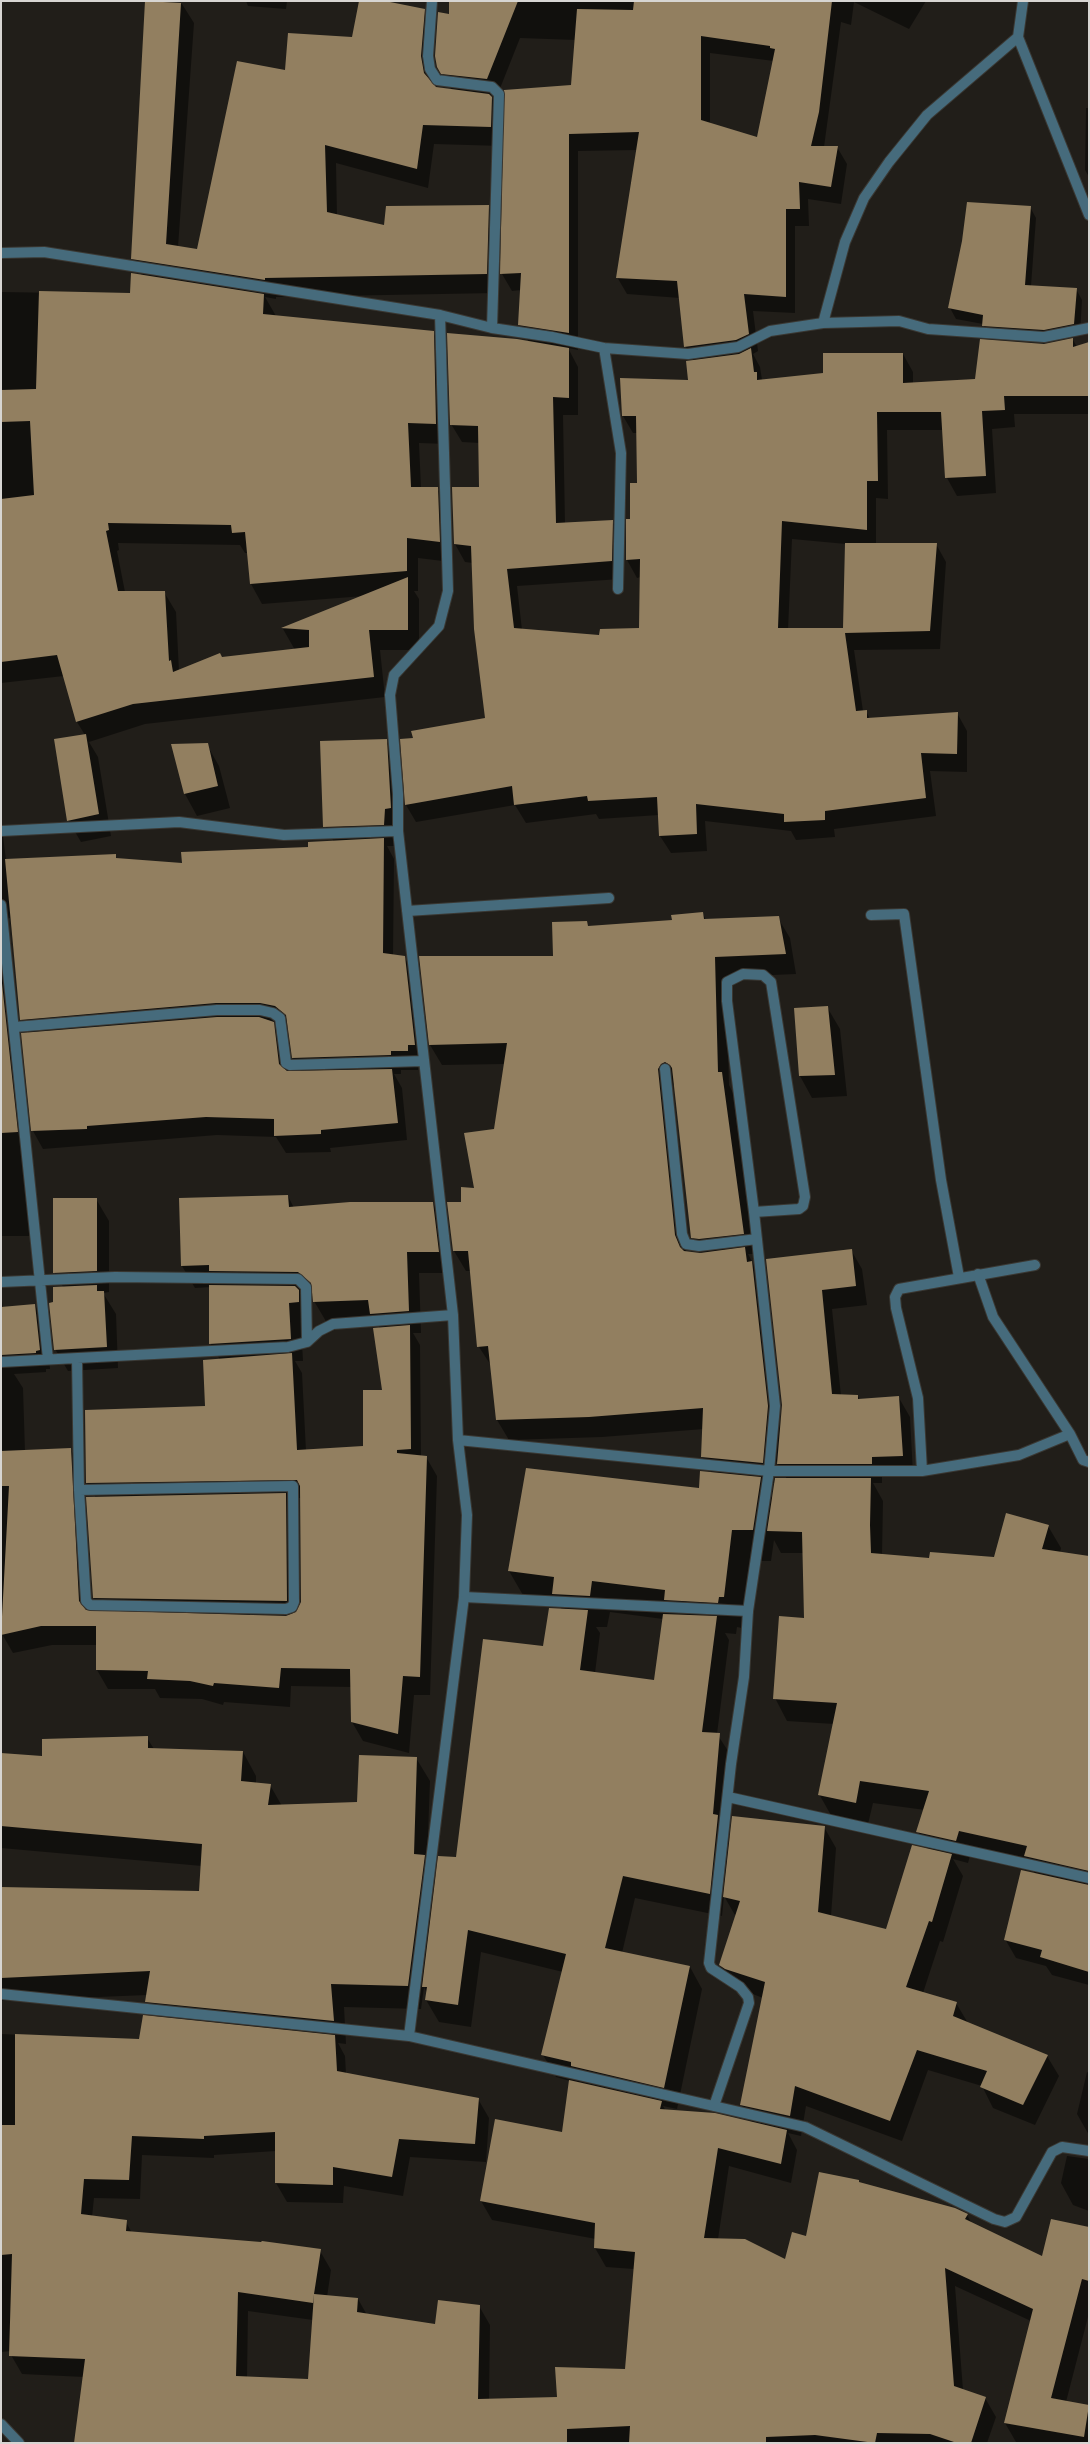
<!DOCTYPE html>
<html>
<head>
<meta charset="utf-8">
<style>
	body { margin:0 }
	#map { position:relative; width:1090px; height:2444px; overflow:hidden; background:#211e19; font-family:Commissioner,sans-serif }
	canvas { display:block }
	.frame { position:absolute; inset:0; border:2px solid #d7d5d2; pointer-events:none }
</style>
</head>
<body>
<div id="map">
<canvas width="1090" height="2444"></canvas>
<div class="frame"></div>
</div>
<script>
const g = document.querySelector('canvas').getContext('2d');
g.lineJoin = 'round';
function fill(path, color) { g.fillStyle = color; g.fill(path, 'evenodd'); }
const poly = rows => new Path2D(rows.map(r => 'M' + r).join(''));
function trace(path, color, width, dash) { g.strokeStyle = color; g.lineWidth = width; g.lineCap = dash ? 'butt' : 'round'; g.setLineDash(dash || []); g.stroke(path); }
const shadow = poly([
	[246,1,287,1,286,9,248,6],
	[451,1,926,1,909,29,854,2,851,25,841,22,824,147,837,147,847,164,841,204,808,199,809,226,795,226,795,313,753,311,758,351,753,354,760,367,762,380,824,374,903,354,913,372,913,384,976,380,1044,345,1073,340,1077,347,1089,350,1089,414,1014,414,1015,427,992,429,996,493,957,496,947,478,944,430,887,430,888,499,876,498,876,544,936,544,946,562,940,649,854,650,863,711,866,711,870,719,957,713,967,731,967,772,930,771,936,816,834,829,835,837,796,840,791,831,705,821,707,851,671,853,660,836,659,815,599,819,596,814,526,823,515,805,416,822,406,805,402,740,414,740,487,719,473,563,465,562,455,544,480,488,480,443,462,442,451,424,529,342,519,325,521,290,512,291,502,274,572,87,576,40,520,38,497,96,490,95,503,118,502,146,434,144,428,188,336,163,337,216,385,226,488,206,499,225,497,293,276,297,276,299,265,297,276,316,433,332,445,353,447,444,419,443,421,488,437,488,449,509,451,562,418,558,418,591,414,591,419,599,419,650,380,650,385,697,145,724,89,742,98,757,111,836,81,842,68,820,85,735,77,722,64,676,1,683,1,292,131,294,142,276,132,259,147,2,182,4,194,23,178,247,198,250,286,72,353,39,424,10,435,30,432,76,433,86,452,90,438,66,450,15],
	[710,53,774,61,758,139,710,124],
	[638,150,617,277,627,294,680,298,685,346,694,361,689,382,623,416,633,433,637,433,638,484,631,520,628,520,627,560,637,578,641,577,640,629,600,636,522,630,517,586,621,579,622,539,612,521,565,524,563,415,578,415,578,367,568,348,578,350,578,151],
	[792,539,846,544,844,630,788,630],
	[118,543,240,545,245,553,248,553,251,584,262,604,364,596,283,629,295,650,222,658,179,671,176,612,164,592,125,592,117,551,119,550],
	[1086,108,1089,108,1089,177,1085,170],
	[1030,207,1036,218,1031,286,1076,289,1082,300,1080,335,989,336,983,324,956,319,950,308],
	[386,740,398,762,396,846,387,846,394,859,393,956,404,957,416,976,426,1064,418,1064,418,1070,401,1070,401,1074,394,1074,402,1088,407,1140,330,1148,331,1152,286,1153,276,1137,217,1135,43,1149,33,1131,23,1035,29,1034,21,1019,10,918,7,919,29,1164,29,1236,1,1236,1,820,6,860,115,856,118,860,183,864,309,848,334,842,325,826],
	[272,1022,289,1027,293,1058,302,1072,287,1072,283,1041],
	[173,745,207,745,219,766,230,808,197,816,185,794],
	[703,914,706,920,778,918,790,938,796,974,726,977,729,1085,733,1093,754,1254,748,1254,763,1282,779,1431,783,1405,767,1260,851,1250,862,1269,867,1305,832,1309,841,1396,858,1396,860,1400,899,1398,910,1417,913,1474,882,1476,882,1483,873,1483,883,1501,882,1555,930,1559,994,1558,1048,1526,1061,1548,1060,1553,1089,1557,1089,1985,1052,1975,1046,1966,1016,1958,1005,1939,1036,1875,1031,1866,971,1852,968,1863,953,1859,963,1876,943,1942,940,1941,923,1993,956,2003,968,2023,1047,2056,1059,2076,1035,2125,993,2108,982,2086,928,2070,902,2141,806,2106,801,2136,788,2133,797,2150,791,2183,729,2166,718,2239,786,2260,860,2184,967,2215,972,2224,1043,2257,1089,2228,1089,2313,1066,2402,1089,2406,1089,2443,1016,2442,1005,2423,1031,2321,955,2286,963,2390,985,2398,996,2417,987,2443,75,2443,84,2377,22,2374,11,2355,11,2351,1,2352,1,2034,140,2040,156,2018,146,2002,147,1995,1,2001,1,1888,201,1892,202,1866,1,1848,1,1754,44,1758,147,1738,154,1749,243,1752,256,1776,256,1783,270,1785,282,1806,358,1804,416,1758,430,1781,427,1861,437,1878,457,1859,544,1647,562,1610,560,1606,527,1602,509,1571,700,1489,712,1473,702,1457,704,1429,602,1437,509,1440,497,1420,492,1367,479,1347,471,1271,466,1271,454,1251,448,1203,462,1203,475,1189,495,1130,505,1064,442,1065,430,1045,554,957,586,922,589,928,673,921],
	[675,1083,692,1237,702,1254,686,1252,669,1090],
	[776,1461,787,1479,774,1479],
	[763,1482,775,1483,773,1500],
	[774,1540,781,1553,804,1553,805,1619,775,1698,787,1721,834,1724,819,1794,832,1817,868,1824,873,1803,925,1810,918,1832,928,1850,887,1930,831,1916,836,1848,824,1827,731,1839,726,1831,732,1757,717,1734,729,1640,725,1633,736,1634,737,1627,742,1628,750,1561,771,1561],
	[610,1612,663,1619,655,1681,595,1673,600,1633,596,1627,607,1627],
	[724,1896,736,1917,720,1965,732,1986,763,1998,741,2105,751,2123,666,2111,663,2106,677,2109,702,1989,690,1967,622,1953,635,1898,722,1916],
	[481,1952,563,1972,543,2055,556,2077,570,2081,564,2133,481,2201,492,2220,596,2239,595,2248,606,2267,634,2269,626,2371,558,2398,489,2400,490,2325,479,2306,436,2326,367,2315,358,2299,327,2297,331,2270,320,2251,132,2233,126,2222,92,2217,94,2198,140,2199,142,2155,214,2158,214,2155,276,2151,276,2183,287,2202,343,2203,344,2186,403,2196,410,2157,486,2162,489,2118,478,2099,346,2074,345,2056,338,2043,346,2044,344,2007,421,2009,424,1987,427,1993,426,2000,439,2022,471,2027],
	[248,2311,313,2320,309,2381,247,2378],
	[827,1007,840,1029,847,1096,812,1098,800,1076],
	[288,1196,294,1208,433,1203,445,1225,451,1273,419,1273,421,1333,413,1333,420,1345,421,1457,426,1457,437,1476,430,1695,414,1695,409,1753,363,1741,352,1722,352,1687,291,1686,290,1707,224,1702,223,1705,202,1699,160,1698,155,1689,108,1689,97,1670,97,1645,52,1645,13,1653,2,1634,1,1294,3,1308,35,1305,46,1324,50,1369,46,1369,46,1372,14,1374,23,1388,25,1452,71,1450,82,1469,89,1613,103,1613,94,1598,96,1498,87,1483,206,1407,220,1360,211,1344,211,1287,195,1288,182,1266],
	[300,1293,314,1295,314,1301,327,1323,376,1321,380,1329,384,1391,364,1447,306,1451,302,1373,295,1361,303,1361,301,1324,311,1324,311,1313],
	[288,1498,301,1498,302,1602,297,1613,294,1614,293,1508],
	[250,1614,292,1615,286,1617,250,1616],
	[96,1199,109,1221,109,1292,103,1293,116,1314,118,1368,68,1371,55,1349,54,1304,63,1287,54,1272],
	[1087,2072,1089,2073,1089,2135,1077,2114],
	[1067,2156,1089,2159,1089,2211,1073,2205,1061,2183]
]);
const building = poly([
	[145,1,181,3,166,244,197,249,237,61,285,70,288,33,352,37,359,1,385,1,425,9,421,56,424,73,436,87,489,94,492,97,491,127,423,125,417,169,325,145,327,212,384,225,386,206,489,205,487,274,265,278,265,280,131,259],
	[449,1,518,1,487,79,441,74,437,67,435,56,438,12,449,14],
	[634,1,832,1,819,112,811,146,838,146,831,187,799,182,800,209,786,209,786,297,744,294,749,334,736,340,684,347,677,281,616,278,639,132,569,134,569,333,518,325,521,273,500,274,504,90,571,85,577,9,633,10],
	[701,36,770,46,770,48,775,49,757,137,701,120],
	[967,202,1031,206,1025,285,1077,288,1074,324,1044,330,982,326,983,315,948,308,962,241],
	[131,273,264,294,263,314,434,331,436,424,408,423,411,487,438,487,440,542,407,538,407,571,250,584,245,532,232,533,231,525,108,523,109,530,106,531,118,591,165,591,169,661,171,660,173,672,220,653,222,657,309,647,309,630,281,628,408,577,408,630,369,630,374,677,133,704,76,722,57,655,1,662,1,499,34,495,30,421,1,422,1,390,36,389,39,291,130,293],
	[447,333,517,339,569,348,569,398,553,397,556,523,613,520,612,561,507,569,514,628,599,635,600,629,639,628,640,559,626,560,626,519,630,519,630,483,637,483,636,416,622,416,620,378,688,380,686,361,739,354,751,348,754,372,757,372,757,380,823,373,823,353,903,353,903,383,975,379,980,339,1044,344,1073,338,1073,347,1089,342,1089,396,1004,396,1005,410,982,411,986,476,945,478,941,412,877,412,878,481,867,481,867,530,782,521,778,628,843,628,845,543,937,543,930,631,845,633,856,711,867,710,867,718,958,712,957,754,921,753,926,798,825,811,825,820,784,822,784,814,696,804,697,834,659,836,657,797,588,801,587,796,514,805,512,786,405,805,400,739,413,738,411,731,485,718,474,629,471,546,454,544,452,487,479,487,478,426,450,425],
	[86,734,99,814,67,821,54,739],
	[387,739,391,808,385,809,384,825,323,827,320,741],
	[208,743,218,786,184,794,171,744],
	[384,838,383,953,405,956,415,1045,408,1045,408,1051,391,1051,391,1055,292,1058,286,1015,275,1006,260,1003,216,1003,20,1020,5,859,116,854,116,858,182,863,181,852,308,847,308,842],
	[703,912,704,919,779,916,786,954,715,957,718,1072,722,1072,744,1234,699,1239,691,1238,672,1068,670,1065,665,1062,661,1064,658,1069,675,1235,680,1247,684,1251,700,1253,745,1247,747,1262,752,1261,768,1406,763,1463,701,1457,703,1408,589,1417,496,1420,488,1346,477,1347,468,1251,453,1251,447,1202,461,1202,461,1187,474,1188,464,1133,494,1129,507,1043,429,1045,419,956,553,956,552,922,587,921,588,926,672,920,671,915],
	[1,974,18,1132,1,1133],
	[828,1006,835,1075,799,1076,794,1008],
	[217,1017,259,1017,274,1022,279,1064,287,1071,392,1069,398,1123,321,1130,321,1134,274,1136,274,1119,206,1117,87,1126,87,1129,31,1131,21,1033],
	[288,1195,289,1207,350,1202,433,1202,439,1252,407,1252,409,1311,370,1314,368,1300,313,1302,311,1283,298,1272,209,1271,209,1265,181,1266,179,1198],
	[53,1198,97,1198,97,1271,53,1273],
	[852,1249,856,1286,822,1290,832,1394,858,1395,858,1399,899,1396,903,1456,872,1457,872,1464,777,1464,782,1405,766,1259],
	[97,1285,97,1291,104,1291,107,1347,54,1350,49,1303,53,1302,53,1287],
	[209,1285,295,1286,299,1290,299,1302,289,1303,291,1339,209,1344],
	[35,1304,40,1350,36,1351,36,1353,1,1355,1,1307],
	[410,1325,411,1449,397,1450,397,1453,427,1456,420,1677,403,1676,398,1734,351,1722,350,1669,281,1668,279,1688,214,1683,213,1686,190,1681,147,1679,148,1671,96,1670,96,1626,41,1626,1,1635,9,1486,1,1486,1,1451,71,1448,79,1601,86,1610,286,1616,296,1612,301,1602,300,1486,297,1480,86,1483,85,1410,205,1406,203,1360,292,1353,297,1450,363,1446,363,1390,382,1390,373,1328],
	[526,1468,699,1488,700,1471,761,1477,753,1530,732,1530,724,1597,719,1597,718,1603,664,1600,665,1590,592,1581,590,1596,552,1594,554,1577,508,1571],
	[775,1478,871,1478,870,1525,871,1553,929,1558,930,1552,994,1557,1006,1513,1049,1525,1042,1549,1089,1556,1089,1871,1024,1856,1027,1846,959,1831,956,1841,916,1832,929,1791,860,1781,856,1803,818,1795,837,1703,773,1699,779,1616,804,1618,802,1532,767,1531],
	[286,1493,287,1601,93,1598,86,1497],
	[549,1608,588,1610,580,1670,654,1680,663,1614,717,1616,702,1732,720,1733,713,1814,718,1815,710,1894,623,1876,605,1948,690,1966,664,2088,571,2066,571,2062,541,2055,566,1954,468,1930,458,2005,425,2000,427,1987,422,1987,438,1856,456,1857,483,1639,543,1646],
	[148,1736,148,1748,243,1751,241,1781,271,1784,268,1805,357,1802,359,1755,417,1757,414,1854,425,1855,408,1986,331,1984,334,2021,145,2002,150,1971,1,1978,1,1887,199,1891,202,1844,1,1826,1,1753,42,1756,42,1739],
	[732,1816,825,1826,818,1912,886,1929,912,1845,952,1854,932,1922,929,1921,906,1987,957,2002,953,2016,1048,2055,1023,2105,980,2087,987,2071,917,2050,890,2121,795,2086,790,2116,740,2105,765,1982,725,1969,719,1965,740,1901,723,1897],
	[1021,1870,1089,1885,1089,1972,1040,1957,1042,1950,1004,1940],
	[143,2015,335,2035,337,2071,479,2098,475,2144,399,2139,392,2177,333,2167,333,2185,275,2183,275,2132,204,2136,204,2139,132,2136,129,2180,84,2179,81,2214,127,2220,126,2231,261,2242,262,2241,321,2249,314,2294,358,2298,357,2312,435,2324,438,2300,480,2305,478,2399,557,2397,555,2367,625,2369,635,2252,594,2248,595,2223,480,2201,495,2119,562,2132,569,2080,662,2101,660,2109,715,2113,787,2130,781,2164,718,2148,704,2238,745,2239,785,2259,792,2232,806,2236,819,2172,859,2180,859,2182,955,2208,968,2214,965,2219,1042,2256,1051,2219,1089,2227,1089,2281,1082,2279,1051,2398,1089,2405,1084,2437,1004,2423,1033,2309,945,2268,954,2386,986,2397,971,2443,957,2443,930,2434,877,2433,875,2443,815,2435,766,2437,766,2443,629,2443,630,2426,567,2429,567,2443,74,2443,85,2359,9,2356,12,2254,1,2255,1,2125,15,2125,15,2034,139,2039],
	[238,2292,313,2303,314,2294,308,2379,236,2376]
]);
const service = poly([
	[464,1597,748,1611]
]);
const minor = poly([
	[432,1,428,56,430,69,437,80,492,87,499,94,492,328],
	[1018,37,1089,215],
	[1,253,44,252,440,315,448,591,439,626,394,675,390,695,398,794,398,831,453,1315,458,1440,467,1515,464,1597,409,2036,1,1994],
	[440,315,492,328,552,337,604,348,688,354,738,347,770,331,823,323,899,321,928,329,1044,337,1089,328],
	[823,323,845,242,864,198,889,162,927,115,1018,37,1023,1],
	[604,348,621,453,618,589],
	[1,831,179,822,284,835,398,831],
	[1,905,48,1359],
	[407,911,609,898],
	[871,915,904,914,941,1180,959,1277],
	[15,1027,217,1010,260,1010,273,1013,280,1018,286,1063,290,1065,423,1061],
	[665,1069,682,1234,686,1244,699,1246,757,1239],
	[1,1282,115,1277,298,1279,306,1287,307,1342],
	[77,1359,79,1490,293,1486,294,1602,292,1607,286,1609,90,1605,86,1601,79,1490],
	[1,1362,288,1347,307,1342,319,1331,333,1324,453,1315],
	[1070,1434,1083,1460,1089,1462],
	[458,1440,769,1471,922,1471,1019,1455,1070,1434,993,1317,978,1274],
	[922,1471,918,1398,896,1308,895,1297,899,1289,1035,1265],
	[728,1797,1089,1878],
	[409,2036,805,2127,994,2219,1005,2222,1016,2217,1052,2152,1062,2147,1089,2151],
	[714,2106,749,2003,748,1997,740,1987,711,1968,709,1963,731,1764,744,1677,748,1611,769,1471,775,1406,754,1212,727,1001,727,982,743,974,763,975,771,982,805,1197,803,1206,799,1209,754,1212]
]);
const tertiary = poly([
	[1,2424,19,2443]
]);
fill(shadow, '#0007');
fill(building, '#927f60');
trace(service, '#3a3833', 12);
trace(minor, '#3a3833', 12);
trace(tertiary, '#3a3833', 12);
trace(service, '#466b7c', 10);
trace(minor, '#466b7c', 10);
trace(tertiary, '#466b7c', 10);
</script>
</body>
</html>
